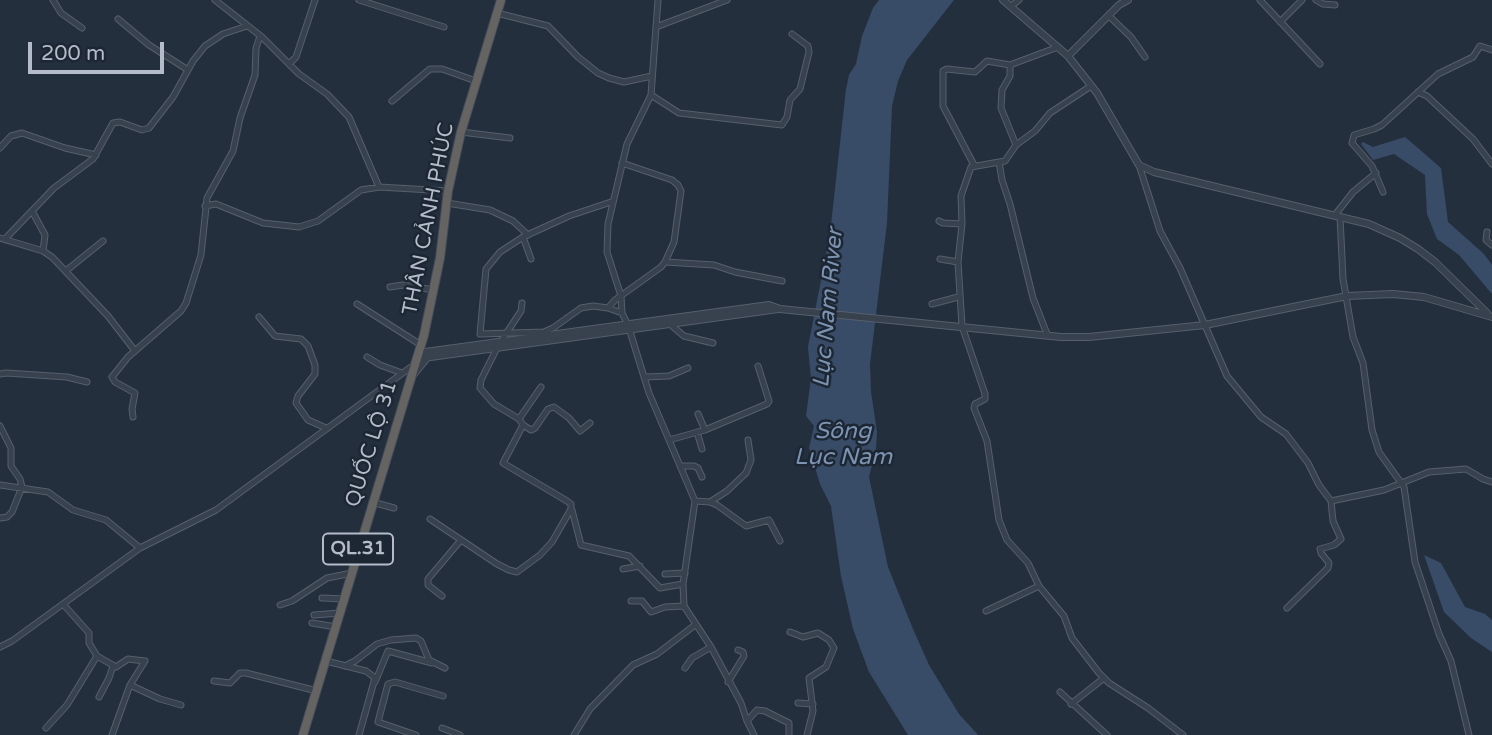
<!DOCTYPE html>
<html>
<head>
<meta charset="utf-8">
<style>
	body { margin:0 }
	#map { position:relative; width:1492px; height:735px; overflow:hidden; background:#242f3e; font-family:"Varela Round",sans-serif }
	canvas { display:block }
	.scale { position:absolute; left:28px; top:42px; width:136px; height:32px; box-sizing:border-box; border:4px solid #b4bcc9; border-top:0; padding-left:9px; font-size:21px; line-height:24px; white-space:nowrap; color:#b4bcc9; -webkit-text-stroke:5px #1d2633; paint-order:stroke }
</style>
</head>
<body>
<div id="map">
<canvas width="1492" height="735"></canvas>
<div class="scale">200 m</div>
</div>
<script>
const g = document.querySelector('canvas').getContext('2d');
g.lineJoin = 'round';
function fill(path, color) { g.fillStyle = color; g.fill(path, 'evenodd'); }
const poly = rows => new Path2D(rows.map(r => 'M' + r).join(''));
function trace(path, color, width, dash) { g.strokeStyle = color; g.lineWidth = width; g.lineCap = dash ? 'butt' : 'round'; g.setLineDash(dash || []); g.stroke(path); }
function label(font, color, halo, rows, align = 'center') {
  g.font = font + ' "Varela Round",sans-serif'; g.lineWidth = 5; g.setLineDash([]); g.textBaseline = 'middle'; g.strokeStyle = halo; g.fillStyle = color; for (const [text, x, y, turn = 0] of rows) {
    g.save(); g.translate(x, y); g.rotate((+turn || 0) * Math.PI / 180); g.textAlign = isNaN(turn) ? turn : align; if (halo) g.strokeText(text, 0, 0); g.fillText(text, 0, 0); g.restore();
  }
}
const water = poly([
	[879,0,954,0,907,60,898,81,892,106,887,223,870,364,871,392,877,432,876,449,869,477,888,567,913,629,929,665,959,714,978,735,908,735,869,672,853,629,841,576,831,506,820,484,809,448,814,426,806,416,811,378,808,347,830,234,846,89,849,75,856,64,862,36,873,8],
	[1405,137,1441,168,1448,222,1484,254,1492,265,1492,294,1459,255,1437,239,1427,214,1425,175,1394,154,1373,160,1361,144,1363,142,1373,147],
	[1424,555,1441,563,1465,607,1485,614,1492,620,1492,652,1471,638,1444,612]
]);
const minor = poly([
	[53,0,61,13,82,28],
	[215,0,262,37,289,64,296,57,315,0],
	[359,0,444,27],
	[1260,0,1320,64],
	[1316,0,1323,4,1335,5],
	[1011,6,1019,0],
	[497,13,548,26,578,57,598,73,609,78,624,82,652,76],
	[1109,16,1131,37,1145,57],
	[118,19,149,45,188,70],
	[1280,22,1302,0],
	[656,27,727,0],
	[289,64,299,74,327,94,349,117,379,187],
	[1010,65,1010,76,1002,90,1001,108,1016,145],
	[1091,86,1050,113,1035,131,1016,145,1005,161,971,167,961,196,962,224,958,262,962,326,985,394,985,399,975,404,974,408,987,441,999,520,1007,540,1028,563,1039,586,1064,616,1072,638,1099,673,1109,683,1148,708,1183,735],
	[1418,92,1427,96,1473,139,1492,164],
	[651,95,679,113,782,125,787,117,790,100,800,89,809,52,808,46,792,34],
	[392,101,430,69,442,69,476,81],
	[461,132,510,138],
	[0,148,11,136,22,133,65,148,96,155],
	[999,162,1002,180,1010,204,1033,298,1047,334],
	[974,165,943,106,943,71,947,69,975,72,987,61,1010,65,1058,47],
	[1139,165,1160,231,1180,268,1227,376,1261,417,1286,434,1308,463,1319,485,1331,501,1333,521,1341,539,1334,545,1320,549,1321,553,1329,563,1328,568,1287,608],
	[1383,192,1372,166,1352,143,1354,135,1374,129,1382,125,1438,74,1473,57,1480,46,1492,50],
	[611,202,569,216,523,237,500,252,486,269,480,334,544,332,553,328,581,308,593,306,608,308,622,313,628,325,649,393,695,501,683,584,684,606,711,647,741,703,747,721,754,735],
	[447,203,490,210,513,221,528,235],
	[205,206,216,204,263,223,299,227,318,221,361,190,379,187,448,191],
	[32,211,45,235,43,251],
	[1335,215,1353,192,1376,173],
	[1340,217,1343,279,1353,337,1363,363,1372,430,1379,452,1404,487,1415,562,1439,634,1451,661,1469,735],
	[939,221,943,223,962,224],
	[1487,232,1486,240,1492,245],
	[523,237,531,259],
	[0,238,43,251,52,257,108,316,135,351],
	[5,239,54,188,93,159,113,123,120,122,142,130,149,128,173,97,193,61,205,46,223,34,247,26],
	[940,259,958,262],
	[665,262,714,265,735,272,782,281],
	[67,270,103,241],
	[390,287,403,285,434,290],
	[357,304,421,345],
	[932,304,958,297],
	[608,308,615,300,661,267,665,262,674,242,681,191,678,185,672,180,622,163],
	[622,313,621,296,607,252,608,224,627,144,651,95,658,0],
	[259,317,275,336,301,339,308,346,315,365,315,374,298,396,296,403,308,420,326,428],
	[671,325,684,336,713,343],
	[500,343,521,311,522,303],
	[367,357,380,365,402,373],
	[0,374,6,373,67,377,87,382],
	[645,377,669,376,688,368],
	[698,414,705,430],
	[133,417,132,409,135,393,115,382,112,377,128,357,181,311,186,303,201,255,207,198,233,151,240,118,255,75,256,48,260,36],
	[519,419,541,387],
	[523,425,531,430,535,428,548,409,554,407,569,418,580,431,590,423],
	[0,426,11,448,11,466,20,479,22,487,12,512,7,517,0,518],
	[697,432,702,449],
	[669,440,705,430,767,404,769,401,758,366],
	[680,466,694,466,698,468,702,477],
	[0,485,48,492,73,510,106,520,140,548],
	[695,501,710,502,717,505,746,526,769,520,780,541],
	[1331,501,1384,490,1429,472,1466,469,1483,479,1492,482],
	[372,502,394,508],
	[710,502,727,491,746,473,751,460,748,440],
	[572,510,581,545,629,556,660,588,683,584],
	[430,519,497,564,509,570,517,572,540,555,552,542,571,509,571,504,567,501,503,463,523,425,519,419,494,404,480,388,481,380,497,348],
	[623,569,640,566],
	[665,574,685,573],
	[442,596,428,585,428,579,461,540],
	[322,598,344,599],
	[631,601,642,601,651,612,665,607,684,606],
	[63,604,89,633,89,643,97,656,116,667,128,659,145,661,130,685,112,735],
	[280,605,292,601,327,578,352,573],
	[986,611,1039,586],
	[314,615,340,613],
	[312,623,336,627],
	[790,632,803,637,818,633,829,640,834,648,826,667,809,678,813,711,807,735],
	[0,647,12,641,140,548,216,510,415,364],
	[326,661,366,671,375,678,359,735],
	[345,666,355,661,377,644,391,640,416,638,421,641,429,660,445,668],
	[685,668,692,658,711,647],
	[214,681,230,683,240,673,246,673,317,691],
	[375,682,388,651,432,663],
	[728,682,744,656,743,652,738,650],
	[130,685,160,699,181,705],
	[1060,692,1107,735],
	[99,697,109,678,113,666],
	[798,703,813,704],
	[1071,704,1104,678],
	[747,721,757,710,765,711,789,723,789,735],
	[46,728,67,705,97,656],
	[442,728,460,735],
	[416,735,378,722,388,684,395,682,443,696],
	[574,735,590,709,633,665,657,654,695,625]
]);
const tertiary = poly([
	[1003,0,1068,56,1097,93,1139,165,1154,172,1369,224,1400,238,1418,249,1435,262,1487,313],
	[1068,56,1119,5,1128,0],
	[418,353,769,305,780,309,1061,337,1089,337,1205,325,1347,296,1393,294,1424,297,1492,317],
	[416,359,778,309],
	[413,375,427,358]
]);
const trunk = poly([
	[303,735,424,335,440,258,448,191,461,132,501,0]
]);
const shields = [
	[358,549,70]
];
const shieldNames = [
	["QL.31",358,549]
];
const streetNames = [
	["THÂN CẢNH PHÚC",429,219,-79],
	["QUỐC LỘ 31",372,444,-73]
];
const waterNames = [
	["Lục Nam River",829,308,-85],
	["Sông",843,432],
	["Lục Nam",843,458]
];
fill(water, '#394c67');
trace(minor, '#565f6c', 7);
trace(tertiary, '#565f6c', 8);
trace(trunk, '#434c59', 10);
trace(minor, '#38414e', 5);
trace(tertiary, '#38414e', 6);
trace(trunk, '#656462', 8);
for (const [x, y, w] of shields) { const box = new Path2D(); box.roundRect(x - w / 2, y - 15.5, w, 31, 5); g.fillStyle = '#1d2633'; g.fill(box); trace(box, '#b4bcc9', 2); }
label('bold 19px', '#b4bcc9', null, shieldNames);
label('21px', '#b4bcc9', '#1d2633', streetNames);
label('italic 23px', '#7c92b1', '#1d2633', waterNames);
</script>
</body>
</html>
